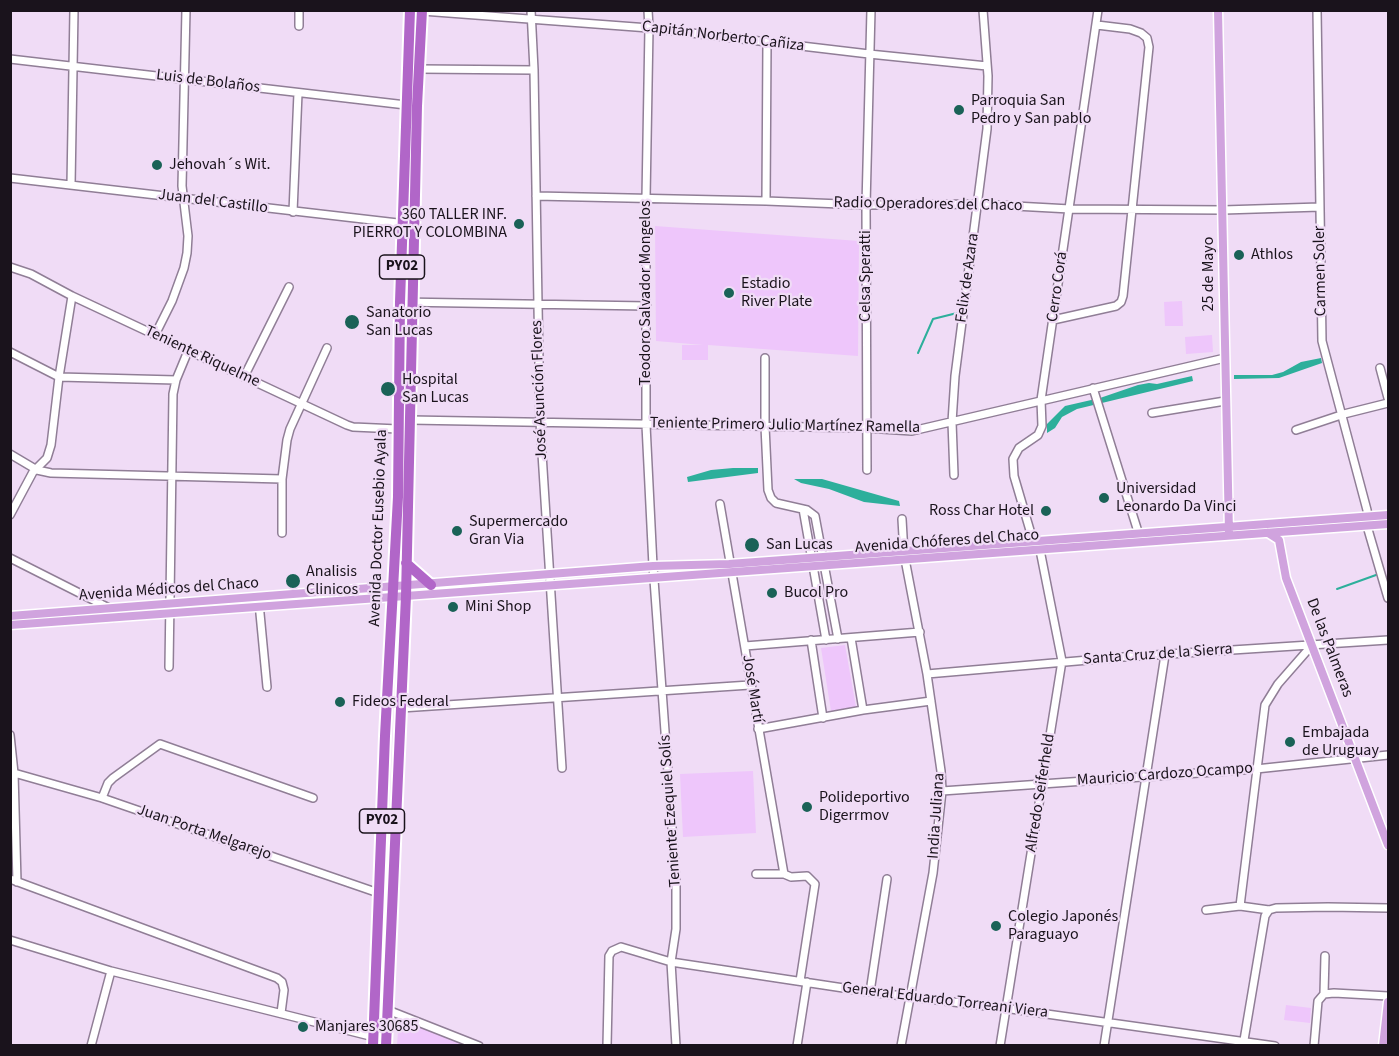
<!DOCTYPE html>
<html>
<head>
<meta charset="utf-8">
<style>
	body { margin:0 }
	#map { position:relative; width:1399px; height:1056px; overflow:hidden; background:#f0dcf6; font-family:"Source Sans 3",sans-serif }
	canvas { display:block }
	.frame { position:absolute; inset:0; border:12px solid #1a131c; pointer-events:none }
</style>
</head>
<body>
<div id="map">
<canvas width="1399" height="1056"></canvas>
<div class="frame"></div>
</div>
<script>
const g = document.querySelector('canvas').getContext('2d');
g.lineJoin = 'round';
function fill(path, color) { g.fillStyle = color; g.fill(path, 'evenodd'); }
const poly = rows => new Path2D(rows.map(r => 'M' + r).join(''));
function trace(path, color, width, dash) { g.strokeStyle = color; g.lineWidth = width; g.lineCap = dash ? 'butt' : 'round'; g.setLineDash(dash || []); g.stroke(path); }
function label(font, color, halo, rows, align = 'center') {
  g.font = font + ' "Source Sans 3",sans-serif'; g.lineWidth = 4.5; g.setLineDash([]); g.textBaseline = 'middle'; g.strokeStyle = halo; g.fillStyle = color; for (const [text, x, y, turn = 0] of rows) {
    g.save(); g.translate(x, y); g.rotate((+turn || 0) * Math.PI / 180); g.textAlign = isNaN(turn) ? turn : align; if (halo) g.strokeText(text, 0, 0); g.fillText(text, 0, 0); g.restore();
  }
}
const green = poly([
	[655,226,859,241,858,356,708,345,708,360,682,360,682,345,703,345,656,341],
	[1182,301,1183,326,1165,326,1164,302],
	[1212,335,1213,352,1186,354,1185,337],
	[845,645,856,707,831,711,821,648],
	[753,771,756,833,683,837,680,774],
	[1286,1005,1311,1008,1310,1023,1284,1020],
	[399,1019,466,1045,397,1045]
]);
const water = poly([
	[1321,358,1322,363,1279,378,1234,379,1234,375,1272,375,1283,372,1301,362],
	[1192,376,1193,381,1077,409,1062,417,1055,428,1047,433,1047,424,1065,406,1100,398,1138,385,1149,383,1157,384],
	[733,468,758,468,758,473,688,482,687,477,711,470],
	[794,479,822,479,899,501,900,506,864,502,829,489,801,483]
]);
const stream = poly([
	[918,353,933,319,957,313],
	[1337,589,1376,575]
]);
const minor = poly([
	[531,10,534,70,540,422,562,768],
	[648,10,649,28,646,198,646,425,653,566,676,883,676,929,671,962,676,1046],
	[1317,10,1322,341,1367,510,1368,517,1367,526,1388,598],
	[422,11,649,28,869,54,987,66],
	[299,26,299,10],
	[10,59,406,105],
	[419,69,534,70],
	[10,178,415,225],
	[71,185,74,10],
	[536,196,766,201,866,205,978,204,1070,209,1223,210,1320,207],
	[766,201,767,42],
	[293,212,298,93],
	[10,267,31,274,72,296,347,425,353,427,398,429],
	[400,302,647,306],
	[1053,320,1116,306,1121,302,1123,296,1149,47,1147,38,1141,33,1130,29,1097,25],
	[155,335,172,301,184,268,187,253,188,236,182,186,186,10],
	[10,352,59,377,176,380],
	[765,358,765,426,768,490,771,498,776,503,807,510,815,516,838,639],
	[1380,368,1388,398],
	[244,377,289,287],
	[1093,388,1140,538],
	[1152,413,1225,401],
	[410,420,866,428,912,431,1225,358],
	[1296,430,1344,414,1388,403],
	[10,454,37,470,51,473,282,479],
	[867,470,866,205,871,10],
	[954,475,952,422,955,376,987,129,988,76,983,10],
	[720,504,784,874],
	[803,509,826,640],
	[10,515,33,472,47,458,51,445,59,377,72,296],
	[282,533,282,479,287,440,290,429,327,348],
	[1034,544,1014,476,1013,459,1019,448,1038,435,1042,426,1041,400,1098,10],
	[10,558,111,609,112,618],
	[259,603,267,687],
	[851,638,863,710],
	[811,640,823,718],
	[745,646,920,632],
	[169,667,173,394,176,380,188,351],
	[927,674,1123,657,1388,640],
	[401,708,750,685],
	[758,729,863,710,931,701],
	[10,735,14,773,17,882],
	[14,773,102,798,393,898],
	[942,791,1256,769,1388,755],
	[102,798,108,783,113,778,160,744,313,798],
	[756,874,784,874,791,877,807,876,815,884,800,981],
	[10,879,277,978,282,982,284,990,281,1013],
	[1240,906,1265,705,1278,684,1313,644],
	[1206,910,1240,906,1269,910,1276,908,1328,907,1388,908],
	[10,940,111,971,386,1040],
	[870,992,887,879],
	[1324,994,1334,993,1388,996],
	[375,1005,479,1046],
	[91,1046,111,971],
	[607,1046,609,956,612,951,621,947,671,962,870,992,1011,1009,1275,1046],
	[797,1046,807,982],
	[901,1046,933,873,942,791,941,771,927,674,904,554,902,519],
	[1000,1046,1062,661,1039,545],
	[1104,1046,1165,655],
	[1243,1046,1265,916,1269,910],
	[1314,1046,1318,1001,1324,994,1325,956]
]);
const major = poly([
	[1218,10,1229,533],
	[1268,533,1279,540,1286,578,1388,845],
	[10,616,653,566,729,564,1388,515],
	[10,625,1388,524],
	[1383,1046,1388,1002]
]);
const highway = poly([
	[406,563,431,585],
	[373,1046,385,736,398,497,400,302,410,10],
	[386,1046,406,596,417,106,422,10]
]);
const markers = [
	[959,110,6,"#1a6257"],
	[157,165,6,"#1a6257"],
	[519,224,6,"#1a6257"],
	[1239,255,6,"#1a6257"],
	[729,293,6,"#1a6257"],
	[352,322,8,"#1a6257"],
	[388,389,8,"#1a6257"],
	[1104,498,6,"#1a6257"],
	[1046,511,6,"#1a6257"],
	[457,531,6,"#1a6257"],
	[752,545,8,"#1a6257"],
	[293,581,8,"#1a6257"],
	[772,593,6,"#1a6257"],
	[453,607,6,"#1a6257"],
	[340,702,6,"#1a6257"],
	[1290,742,6,"#1a6257"],
	[807,807,6,"#1a6257"],
	[996,926,6,"#1a6257"],
	[303,1027,6,"#1a6257"]
];
const shields = [
	[402,267,45],
	[382,821,45]
];
const shieldNames = [
	["PY02",402,267],
	["PY02",382,821]
];
const streetNames = [
	["Capitán Norberto Cañiza",723,37,7],
	["Luis de Bolaños",208,82,7],
	["Juan del Castillo",213,202,7],
	["Radio Operadores del Chaco",928,205,1],
	["Carmen Soler",1321,271,-91],
	["25 de Mayo",1209,274,-90],
	["Celsa Speratti",866,276,-90],
	["Felix de Azara",968,278,-82],
	["Cerro Corá",1058,287,-82],
	["Teodoro Salvador Mongelos",646,293,-90],
	["Teniente Riquelme",202,357,25],
	["José Asunción Flores",540,390,-92],
	["Teniente Primero Julio Martínez Ramella",785,426,1],
	["Avenida Doctor Eusebio Ayala",379,528,-88],
	["Avenida Chóferes del Chaco",947,542,-4],
	["Avenida Médicos del Chaco",169,590,-4],
	["De las Palmeras",1329,648,69],
	["Santa Cruz de la Sierra",1158,655,-4],
	["José Martí",752,689,81],
	["Mauricio Cardozo Ocampo",1165,775,-4],
	["Alfredo Seiferheld",1041,793,-81],
	["Teniente Ezequiel Solís",671,811,-94],
	["India Juliana",937,816,-86],
	["Juan Porta Melgarejo",204,833,19],
	["General Eduardo Torreani Viera",945,1001,7]
];
const poiNames = [
	["Parroquia San",971,101],
	["Pedro y San pablo",971,119],
	["Jehovah´s Wit.",169,165],
	["360 TALLER INF.",507,215,"right"],
	["PIERROT Y COLOMBINA",507,233,"right"],
	["Athlos",1251,255],
	["Estadio",741,284],
	["River Plate",741,302],
	["Sanatorio",366,313],
	["San Lucas",366,331],
	["Hospital",402,380],
	["San Lucas",402,398],
	["Universidad",1116,489],
	["Leonardo Da Vinci",1116,507],
	["Ross Char Hotel",1034,511,"right"],
	["Supermercado",469,522],
	["Gran Via",469,540],
	["San Lucas",766,545],
	["Analisis",306,572],
	["Clinicos",306,590],
	["Bucol Pro",784,593],
	["Mini Shop",465,607],
	["Fideos Federal",352,702],
	["Embajada",1302,733],
	["de Uruguay",1302,751],
	["Polideportivo",819,798],
	["Digerrmov",819,816],
	["Colegio Japonés",1008,917],
	["Paraguayo",1008,935],
	["Manjares 30685",315,1027]
];
fill(green, '#eec6fb');
fill(water, '#2daf9b');
trace(stream, '#2daf9b', 2);
trace(minor, '#907e96', 10);
trace(major, '#fff', 11);
trace(highway, '#fff', 14);
trace(minor, '#fff', 7);
trace(major, '#d0a3de', 8);
trace(highway, '#b166c8', 10);
for (const [x, y, r, color] of markers) { const dot = new Path2D(); dot.arc(x, y, r, 0, 2 * Math.PI); g.fillStyle = color; g.fill(dot); trace(dot, '#f0dcf6', 2); }
for (const [x, y, w] of shields) { const box = new Path2D(); box.roundRect(x - w / 2, y - 12, w, 24, 4.5); g.fillStyle = '#f0dcf6'; g.fill(box); trace(box, '#1a131c', 1.5); }
label('bold 15px', '#1a131c', null, shieldNames);
label('16px', '#1a131c', '#f0dcf6', streetNames);
label('16px', '#1a131c', '#f0dcf6', poiNames, 'left');
</script>
</body>
</html>
